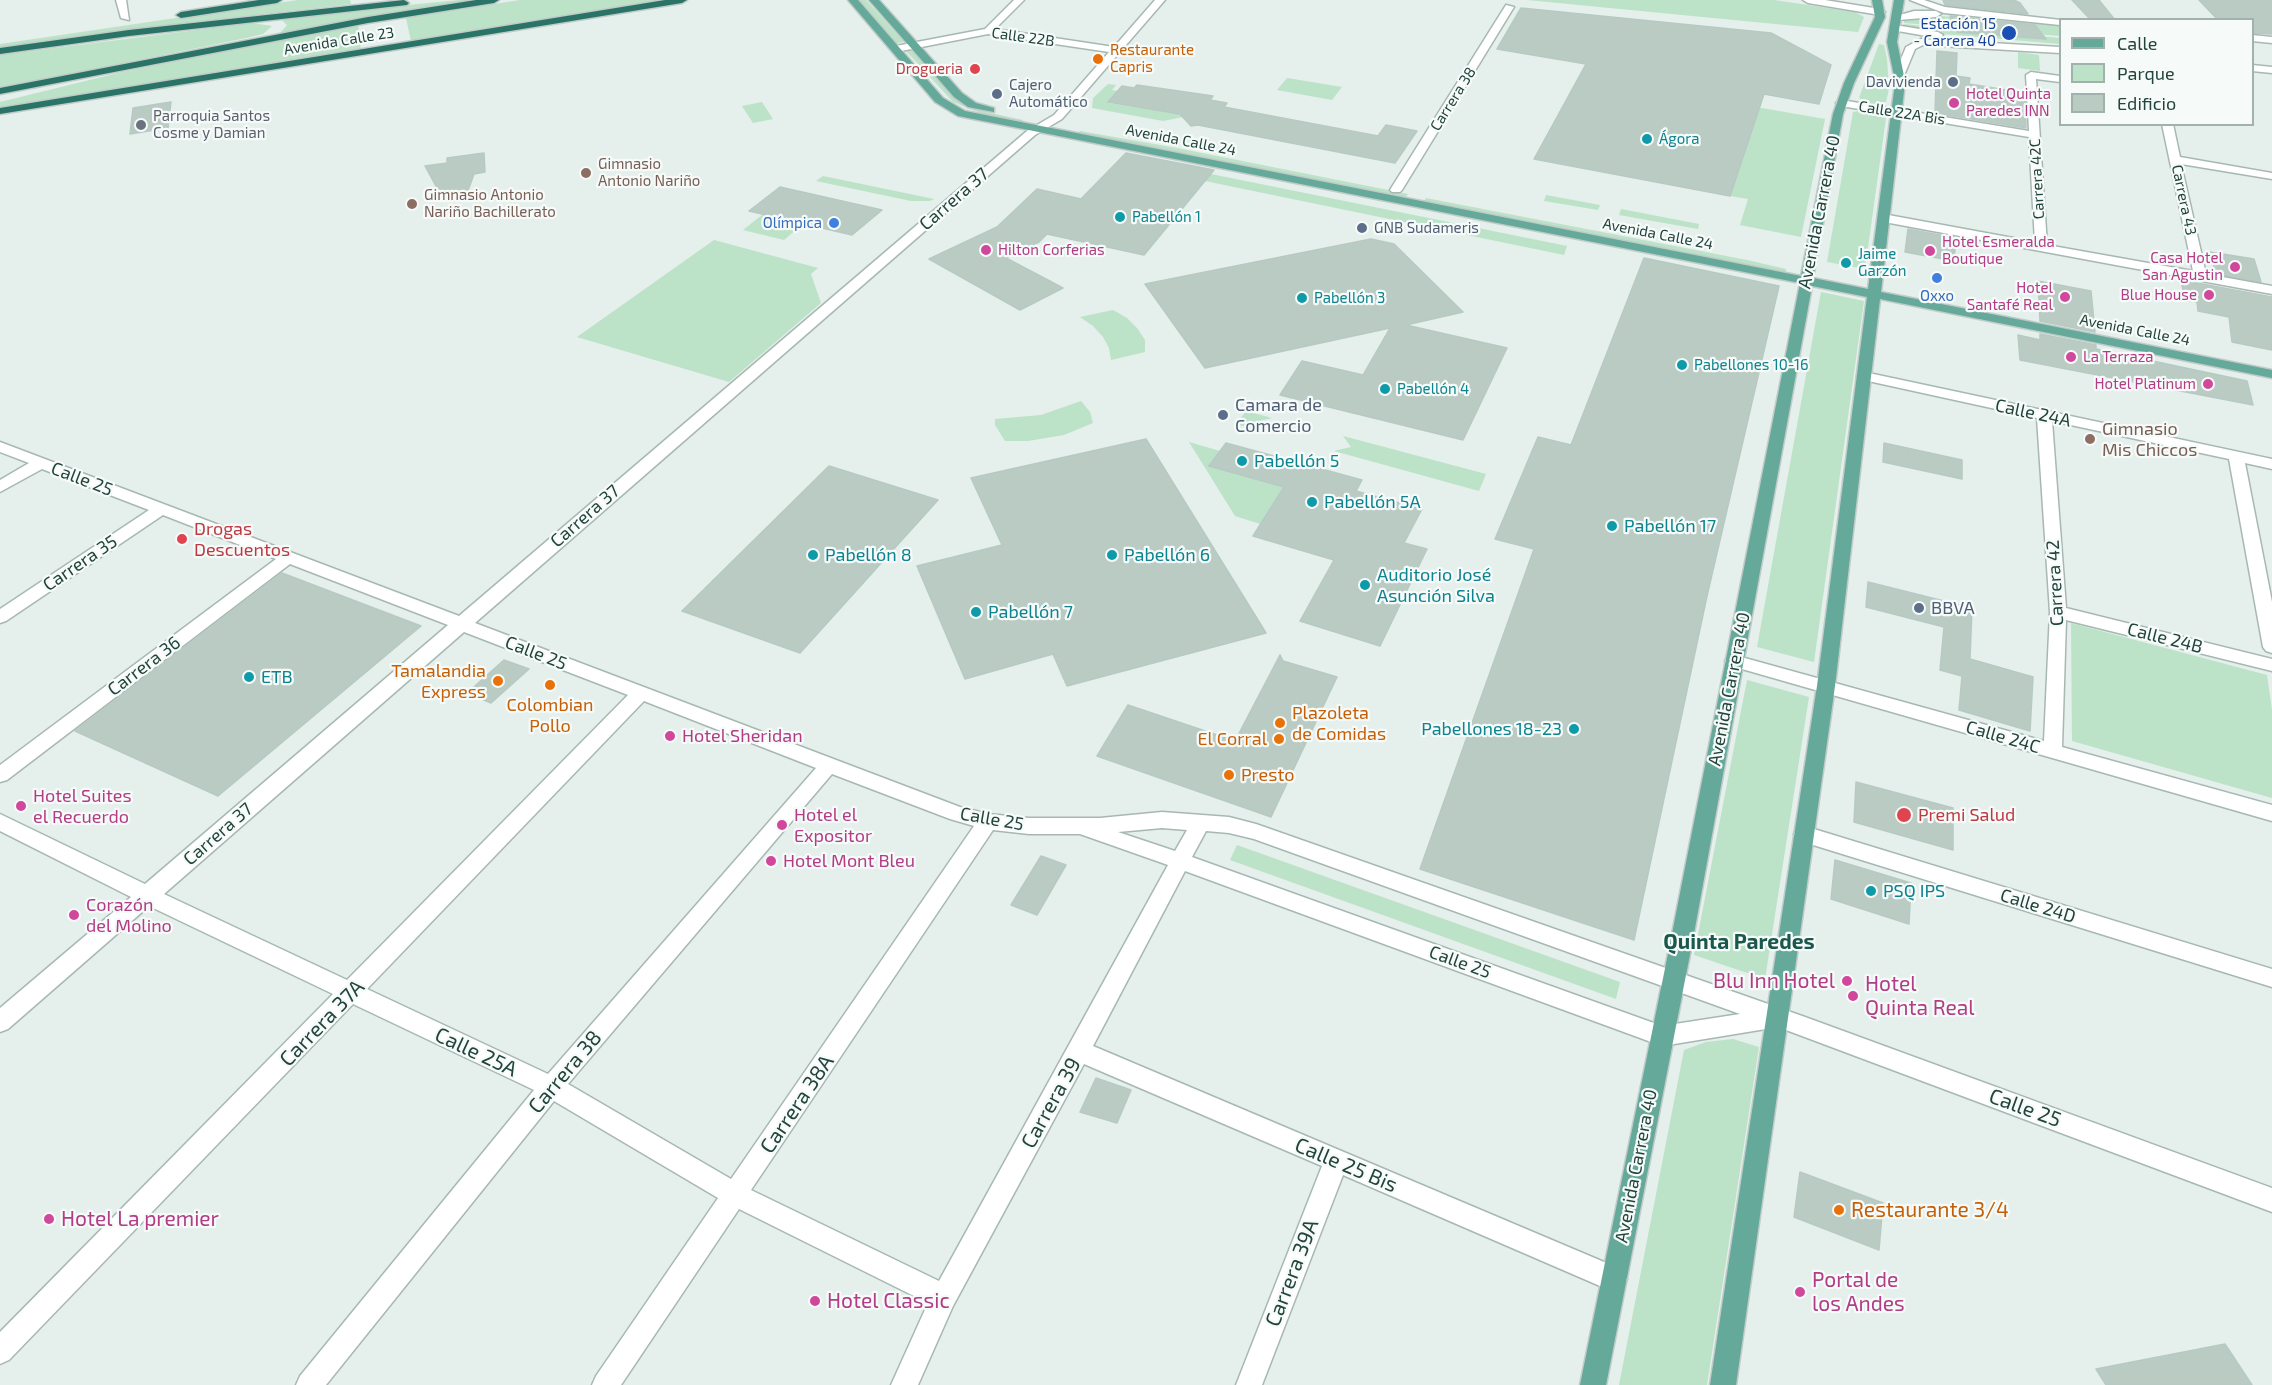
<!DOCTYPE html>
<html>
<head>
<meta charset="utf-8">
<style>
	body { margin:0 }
	#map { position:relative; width:2272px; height:1385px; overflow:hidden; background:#e5efeb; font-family:"Exo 2",sans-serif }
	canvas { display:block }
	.legend { position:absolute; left:2059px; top:18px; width:195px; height:108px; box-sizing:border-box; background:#f6fbf9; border:2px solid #a1b2ad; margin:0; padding:8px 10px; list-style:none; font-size:18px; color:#22443c }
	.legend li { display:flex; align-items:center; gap:12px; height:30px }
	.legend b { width:30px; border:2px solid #a1b2ad }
</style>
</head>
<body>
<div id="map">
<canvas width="2272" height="1385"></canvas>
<ul class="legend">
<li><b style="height:8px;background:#65a99a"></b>Calle</li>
<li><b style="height:16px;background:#bce2c8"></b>Parque</li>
<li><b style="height:16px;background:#bacbc4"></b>Edificio</li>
</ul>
</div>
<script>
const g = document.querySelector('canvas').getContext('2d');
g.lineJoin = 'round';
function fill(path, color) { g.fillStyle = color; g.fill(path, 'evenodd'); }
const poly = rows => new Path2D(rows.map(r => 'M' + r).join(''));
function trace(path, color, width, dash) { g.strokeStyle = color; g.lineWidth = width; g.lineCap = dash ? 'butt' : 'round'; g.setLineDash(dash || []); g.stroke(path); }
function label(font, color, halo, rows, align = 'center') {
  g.font = font + ' "Exo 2",sans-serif'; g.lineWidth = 4.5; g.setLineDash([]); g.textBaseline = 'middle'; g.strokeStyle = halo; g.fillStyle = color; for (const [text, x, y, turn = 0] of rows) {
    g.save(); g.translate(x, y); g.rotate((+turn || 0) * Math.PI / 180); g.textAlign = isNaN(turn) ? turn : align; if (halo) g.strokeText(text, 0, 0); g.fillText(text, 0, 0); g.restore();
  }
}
const green = poly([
	[298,0,350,0,351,4,158,26,0,48,0,44],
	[459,0,477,0,280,33,287,25,282,20,275,18],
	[520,0,665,0,411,41,406,18],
	[859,0,866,0,904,42,897,43],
	[1527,0,1774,0,1855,12,1864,17,1858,32],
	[1927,15,2060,25,2060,36,1904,23,1904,17],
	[252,23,272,26,263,34,246,38,0,88,0,55],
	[358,24,361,50,0,107,0,102,118,73],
	[1903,24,2060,38,2060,44,1943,34,1911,30],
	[1879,44,1884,45,1887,59,1889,89,1886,102,1873,104,1859,98],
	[913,50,951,94,965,105,986,112,1023,120,1021,122,983,114,953,102,906,51],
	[2018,52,2039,55,2040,71,2018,68],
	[1287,78,1342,87,1332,100,1277,90],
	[1108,84,1116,85,1112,90,1118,91,1109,103,1180,114,1183,117,1163,121,1092,108,1093,98],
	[1716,100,1825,119,1801,237,1740,225,1748,199,1730,196,1755,119],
	[762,102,773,119,753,123,742,106],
	[1859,111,1886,118,1865,269,1827,262,1853,112],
	[1080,131,1177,148,1408,194,1406,197,1078,133],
	[1211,174,1567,246,1564,255,1205,181],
	[823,176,934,199,930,201,911,201,816,181],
	[1546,195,1600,205,1598,210,1544,201],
	[1426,198,1747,260,1786,269,1786,273,1424,201],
	[1621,209,1699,224,1698,229,1619,215],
	[762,215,803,224,784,240,743,230],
	[714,240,818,268,811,274,821,303,729,382,577,337],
	[1821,292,1864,301,1814,662,1757,647],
	[1113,310,1127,318,1137,328,1145,340,1145,352,1111,360,1109,348,1103,337,1093,326,1080,317],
	[1081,401,1090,412,1093,423,1064,435,1028,441,1005,441,995,425,995,419,1041,415],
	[1246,411,1272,418,1255,422,1263,432,1236,424],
	[1343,436,1486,474,1479,491,1334,451,1351,447],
	[1189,442,1220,451,1210,466,1259,480,1275,457,1299,463,1260,524,1235,516],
	[2071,623,2267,675,2272,710,2272,798,2072,741],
	[1747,680,1809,697,1765,979,1694,955],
	[1237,845,1620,982,1616,999,1230,860],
	[1733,1039,1759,1047,1707,1385,1619,1385,1684,1050,1706,1042]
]);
const building = poly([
	[1943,0,2014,0,2020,3,2028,14,1945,5,1943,0],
	[2072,0,2099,0,2115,20,2089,18,2072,0],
	[2199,0,2272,0,2272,34,2253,33,2253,20,2218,20,2199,0],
	[1521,8,1771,33,1831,65,1819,104,1764,94,1730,196,1534,159,1586,64,1497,49,1521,8],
	[1950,16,2035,25,2046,39,1957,32,1950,16],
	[1937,51,1957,53,1956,76,1970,78,1969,84,2025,93,2026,128,1935,113,1937,51],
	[1137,85,1213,96,1210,100,1227,103,1224,107,1378,136,1386,125,1417,131,1395,163,1198,125,1191,126,1180,114,1108,102,1122,86,1134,88,1137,85],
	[171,102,168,128,130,134,133,108,171,102],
	[484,153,485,172,474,174,466,196,455,201,443,199,425,166,447,163,447,158,484,153],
	[1126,153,1214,170,1144,255,1047,234,1039,242,1006,258,1063,288,1020,310,929,259,997,227,1037,189,1081,199,1126,153],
	[780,187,882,210,852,235,749,211,780,187],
	[1908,229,1956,238,1954,261,1905,252,1908,229],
	[1371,239,1394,244,1463,312,1406,325,1507,348,1463,440,1280,395,1302,361,1363,375,1390,328,1205,368,1145,284,1371,239],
	[2210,252,2254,259,2261,282,2216,274,2210,252],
	[1644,258,1779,286,1707,596,1634,940,1420,869,1534,549,1495,539,1538,437,1571,445,1644,258],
	[2181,280,2272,297,2272,350,2232,342,2229,317,2198,311,2197,302,2185,300,2181,280],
	[2038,281,2091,291,2095,332,2040,321,2038,281],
	[2040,334,2096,345,2096,349,2247,381,2253,405,2020,360,2018,335,2040,340,2040,334],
	[1146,439,1266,633,1067,686,1053,654,965,679,917,566,1002,545,971,478,1146,439],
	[1226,443,1362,480,1356,491,1422,509,1404,543,1427,549,1380,646,1300,621,1334,560,1253,536,1284,487,1209,466,1226,443],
	[1884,443,1962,460,1962,479,1883,462,1884,443],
	[829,466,938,500,800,653,682,611,829,466],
	[282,573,421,626,218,796,75,731,282,573],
	[1868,582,1972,608,1970,659,2033,677,2030,731,1959,710,1962,676,1940,670,1944,627,1866,607,1868,582],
	[1280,655,1283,661,1337,677,1271,817,1097,756,1128,705,1235,741,1280,655],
	[504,660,529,669,491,703,467,693,504,660],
	[1856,782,1953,808,1953,850,1854,822,1856,782],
	[1041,856,1066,865,1037,915,1011,905,1041,856],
	[1835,860,1911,883,1909,924,1831,899,1835,860],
	[1096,1078,1131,1090,1117,1123,1080,1112,1096,1078],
	[1800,1172,1883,1203,1879,1250,1794,1217,1800,1172],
	[2225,1344,2252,1385,2106,1385,2096,1369,2225,1344]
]);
const minor = poly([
	[116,0,126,0,129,20,121,18,116,0],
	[1014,0,1024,0,995,29,1114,47,1155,0,1165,0,1062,119,1035,135,475,623,960,807,988,814,1029,818,1100,818,1162,812,1229,817,1256,824,1805,1017,2272,1188,2272,1212,1778,1027,1662,1046,1185,871,1093,1046,1623,1270,1627,1279,1623,1288,1614,1292,1343,1175,1262,1385,1236,1385,1322,1166,1084,1064,953,1306,918,1385,891,1385,928,1303,739,1209,621,1385,592,1385,596,1376,718,1198,554,1101,326,1385,296,1385,300,1376,534,1090,353,1004,9,1360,0,1364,0,1332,333,994,149,906,8,1029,0,1032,0,1008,131,897,0,831,0,814,145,884,448,625,290,564,7,780,0,782,0,765,276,559,163,515,6,621,0,623,0,609,149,510,42,469,0,492,0,480,29,463,0,452,0,442,459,616,1027,131,1054,115,1109,52,988,34,896,52,891,49,896,46,985,29,1014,0],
	[464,632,628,695,347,980,164,894,464,632],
	[644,701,816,768,548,1074,367,989,644,701],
	[832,774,950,819,974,826,731,1179,568,1084,832,774],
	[1162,828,1187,830,1175,851,1118,832,1162,828],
	[993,830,1029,834,1080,834,1168,865,939,1281,751,1190,993,830],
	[1206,831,1229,833,1254,839,1740,1014,1662,1026,1192,857,1206,831],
	[1803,0,1825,0,1880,9,1885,12,1880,15,1808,3,1803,0],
	[1910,0,1924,0,1945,7,2061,20,2060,25,1944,13,1910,0],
	[1506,5,1514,7,1402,190,1400,192,1392,192,1390,190,1506,5],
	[1914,11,1936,11,1941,14,1936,17,1898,20,1893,17,1914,11],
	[1895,25,1938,32,1943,35,1938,38,1892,30,1890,28,1895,25],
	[2252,35,2272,37,2272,43,2252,41,2252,35],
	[1921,39,2060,47,2060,53,1923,45,1915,49,1903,78,1895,78,1894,76,1906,47,1921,39],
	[2252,65,2272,67,2272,73,2252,71,2252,65],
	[2031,72,2060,76,2060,82,2036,79,2047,245,2193,271,2162,124,2173,124,2180,157,2272,173,2272,179,2181,164,2206,274,2272,286,2272,294,1879,221,1879,215,1883,214,2035,242,2029,137,1841,106,1836,103,1841,100,2029,131,2026,75,2031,72],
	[1864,372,2272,459,2272,469,2245,463,2272,602,2272,653,2266,651,2263,647,2229,459,2052,421,2066,608,2272,659,2272,671,2066,620,2062,747,2272,805,2272,821,1728,665,1725,661,1728,657,1734,655,2044,741,2050,612,2037,418,1859,379,1857,376,1859,373,1864,372],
	[1804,826,2272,969,2272,987,1797,840,1794,834,1797,828,1804,826]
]);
const major = poly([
	[848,0,858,0,943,98,965,111,1801,276,1833,114,1844,83,1875,17,1872,0,1882,0,1885,17,1854,83,1843,114,1813,278,1868,289,1894,91,1894,76,1887,42,1894,0,1904,0,1897,42,1904,76,1904,91,1881,292,2272,370,2272,378,1880,299,1835,686,1736,1385,1710,1385,1817,686,1867,297,1812,286,1693,939,1606,1385,1580,1385,1671,939,1800,283,958,116,935,102,848,0],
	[869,0,879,0,962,93,976,103,994,108,994,112,968,107,954,97,869,0]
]);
const highway = poly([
	[259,0,282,0,277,3,181,18,176,15,181,12,259,0],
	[404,0,409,3,407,5,129,36,0,54,0,48,129,30,404,0],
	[476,0,499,0,494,3,368,23,0,94,0,88,368,17,476,0],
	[665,0,687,0,682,3,0,114,0,108,665,0]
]);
const markers = [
	[2009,33,8,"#1a4fb4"],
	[1098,59,6,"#e8710a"],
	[975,69,6,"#e0444e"],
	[1953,82,6,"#5c6f8a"],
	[997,94,6,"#5c6f8a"],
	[1954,103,6,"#d1479c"],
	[141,125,6,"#6b7280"],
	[1647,139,6,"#0f9aa8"],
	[586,173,6,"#8d6e63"],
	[412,204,6,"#8d6e63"],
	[1120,217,6,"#0f9aa8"],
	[834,223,6,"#3f7fe0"],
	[1362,228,6,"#5c6f8a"],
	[986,250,6,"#d1479c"],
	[1930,251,6,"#d1479c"],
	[1846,263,6,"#0f9aa8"],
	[2235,267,6,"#d1479c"],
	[1937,278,6,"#3f7fe0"],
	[2209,295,6,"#d1479c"],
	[2065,297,6,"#d1479c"],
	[1302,298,6,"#0f9aa8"],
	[2071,357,6,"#d1479c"],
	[1682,365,6,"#0f9aa8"],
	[2208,384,6,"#d1479c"],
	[1385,389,6,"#0f9aa8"],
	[1223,415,6,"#5c6f8a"],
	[2090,439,6,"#8d6e63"],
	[1242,461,6,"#0f9aa8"],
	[1312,502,6,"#0f9aa8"],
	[1612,526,6,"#0f9aa8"],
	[182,539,6,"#e0444e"],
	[813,555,6,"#0f9aa8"],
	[1112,555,6,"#0f9aa8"],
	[1365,585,6,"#0f9aa8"],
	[1919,608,6,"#5c6f8a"],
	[976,612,6,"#0f9aa8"],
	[249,677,6,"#0f9aa8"],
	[498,681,6,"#e8710a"],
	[550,685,6,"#e8710a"],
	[1280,723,6,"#e8710a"],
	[1574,729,6,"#0f9aa8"],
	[670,736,6,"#d1479c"],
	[1279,739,6,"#e8710a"],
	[1229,775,6,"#e8710a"],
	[21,806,6,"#d1479c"],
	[1904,815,8,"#e0444e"],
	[782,825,6,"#d1479c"],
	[771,861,6,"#d1479c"],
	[1871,891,6,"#0f9aa8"],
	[74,915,6,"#d1479c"],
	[1847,981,6,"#d1479c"],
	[1853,996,6,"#d1479c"],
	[1839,1210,6,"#e8710a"],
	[49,1219,6,"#d1479c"],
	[1800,1292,6,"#d1479c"],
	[815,1301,6,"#d1479c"]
];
const farTransitnames = [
	["Estación 15",1996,24],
	["- Carrera 40",1996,41]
];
const farStreetnames = [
	["Calle 22B",1023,37,8],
	["Avenida Calle 23",339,41,-9],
	["Carrera 38",1453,99,-58],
	["Calle 22A Bis",1902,113,9],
	["Avenida Calle 24",1181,140,11],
	["Carrera 42C",2037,179,-93],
	["Carrera 43",2184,200,78],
	["Avenida Calle 24",1658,234,11],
	["Avenida Calle 24",2135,330,11]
];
const farFoodnames = [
	["Restaurante",1110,50],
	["Capris",1110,67]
];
const farHealthnames = [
	["Drogueria",963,69]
];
const farServicenames = [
	["Davivienda",1941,82,"right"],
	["Cajero",1009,85],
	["Automático",1009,102],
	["GNB Sudameris",1374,228]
];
const farHotelnames = [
	["Hotel Quinta",1966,94],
	["Paredes INN",1966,111],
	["Hotel Esmeralda",1942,242],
	["Boutique",1942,259],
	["Hilton Corferias",998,250],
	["Casa Hotel",2223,258,"right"],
	["San Agustin",2223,275,"right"],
	["Hotel",2053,288,"right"],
	["Santafé Real",2053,305,"right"],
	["Blue House",2197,295,"right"],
	["La Terraza",2083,357],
	["Hotel Platinum",2196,384,"right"]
];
const farWorshipnames = [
	["Parroquia Santos",153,116],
	["Cosme y Damian",153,133]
];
const farCulturenames = [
	["Ágora",1659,139],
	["Pabellón 1",1132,217],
	["Jaime",1858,254],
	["Garzón",1858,271],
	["Pabellón 3",1314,298],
	["Pabellones 10-16",1694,365],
	["Pabellón 4",1397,389]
];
const farEducationnames = [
	["Gimnasio",598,164],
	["Antonio Nariño",598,181],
	["Gimnasio Antonio",424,195],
	["Nariño Bachillerato",424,212]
];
const farShopnames = [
	["Olímpica",822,223],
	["Oxxo",1937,296,"center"]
];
const streetNames = [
	["Carrera 37",954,199,-41],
	["Avenida Carrera 40",1819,212,-79],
	["Calle 24A",2033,413,12],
	["Calle 25",82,479,21],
	["Carrera 37",585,516,-41],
	["Carrera 35",80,563,-34],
	["Carrera 42",2055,583,-93],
	["Calle 24B",2165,638,14],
	["Calle 25",536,653,21],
	["Carrera 36",144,666,-37],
	["Avenida Carrera 40",1729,689,-79],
	["Calle 24C",2003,737,16],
	["Calle 25",992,819,10],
	["Carrera 37",218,834,-41],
	["Calle 24D",2038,906,17],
	["Calle 25",1460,962,20],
	["Avenida Carrera 40",1636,1166,-79]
];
const serviceNames = [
	["Camara de",1235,405],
	["Comercio",1235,426],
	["BBVA",1931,608]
];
const educationNames = [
	["Gimnasio",2102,429],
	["Mis Chiccos",2102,450]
];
const cultureNames = [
	["Pabellón 5",1254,461],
	["Pabellón 5A",1324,502],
	["Pabellón 17",1624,526],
	["Pabellón 8",825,555],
	["Pabellón 6",1124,555],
	["Auditorio José",1377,575],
	["Asunción Silva",1377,596],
	["Pabellón 7",988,612],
	["ETB",261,677],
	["Pabellones 18-23",1562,729,"right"],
	["PSQ IPS",1883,891]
];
const healthNames = [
	["Drogas",194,529],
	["Descuentos",194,550],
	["Premi Salud",1918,815]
];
const foodNames = [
	["Tamalandia",486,671],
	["Express",486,692],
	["Colombian",550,705,"center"],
	["Pollo",550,726,"center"],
	["Plazoleta",1292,713,"left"],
	["de Comidas",1292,734,"left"],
	["El Corral",1267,739],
	["Presto",1241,775,"left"]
];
const hotelNames = [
	["Hotel Sheridan",682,736],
	["Hotel Suites",33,796],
	["el Recuerdo",33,817],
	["Hotel el",794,815],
	["Expositor",794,836],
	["Hotel Mont Bleu",783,861],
	["Corazón",86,905],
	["del Molino",86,926]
];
const quarterNames = [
	["Quinta Paredes",1739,942]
];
const nearHotelnames = [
	["Blu Inn Hotel",1835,981,"right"],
	["Hotel",1865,984],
	["Quinta Real",1865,1008],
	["Hotel La premier",61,1219],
	["Portal de",1812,1280],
	["los Andes",1812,1304],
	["Hotel Classic",827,1301]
];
const nearStreetnames = [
	["Carrera 37A",322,1023,-46],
	["Calle 25A",476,1052,25],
	["Carrera 38",565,1072,-50],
	["Carrera 39",1051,1103,-61],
	["Carrera 38A",797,1104,-56],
	["Calle 25",2025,1108,20],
	["Calle 25 Bis",1346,1165,23],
	["Carrera 39A",1292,1273,-69]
];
const nearFoodnames = [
	["Restaurante 3/4",1851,1210]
];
fill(green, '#bce2c8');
fill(building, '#bacbc4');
trace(building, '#b6cac3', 1.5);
trace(minor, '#a7b8b3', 3);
trace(major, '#c1cbc8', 3);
trace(highway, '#c1cbc8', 3);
fill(minor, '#fff');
fill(major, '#65a99a');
fill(highway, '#2a7367');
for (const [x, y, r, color] of markers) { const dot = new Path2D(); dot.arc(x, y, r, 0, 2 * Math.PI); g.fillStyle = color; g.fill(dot); trace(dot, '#f6fbf9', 2); }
label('15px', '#164399', '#f6fbf9', farTransitnames, 'right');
label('15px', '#22443c', '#f6fbf9', farStreetnames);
label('15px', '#c56008', '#f6fbf9', farFoodnames, 'left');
label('15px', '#be3a42', '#f6fbf9', farHealthnames, 'right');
label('15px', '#4e5e75', '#f6fbf9', farServicenames, 'left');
label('15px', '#b23c85', '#f6fbf9', farHotelnames, 'left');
label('15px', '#5b616d', '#f6fbf9', farWorshipnames, 'left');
label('15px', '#0d838f', '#f6fbf9', farCulturenames, 'left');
label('15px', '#785e54', '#f6fbf9', farEducationnames, 'left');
label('15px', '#366cbe', '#f6fbf9', farShopnames, 'right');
label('18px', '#22443c', '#f6fbf9', streetNames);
label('18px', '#4e5e75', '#f6fbf9', serviceNames, 'left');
label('18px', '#785e54', '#f6fbf9', educationNames, 'left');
label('18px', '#0d838f', '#f6fbf9', cultureNames, 'left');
label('18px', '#be3a42', '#f6fbf9', healthNames, 'left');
label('18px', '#c56008', '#f6fbf9', foodNames, 'right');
label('18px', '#b23c85', '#f6fbf9', hotelNames, 'left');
label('bold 21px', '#1b584c', '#f6fbf9', quarterNames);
label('21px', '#b23c85', '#f6fbf9', nearHotelnames, 'left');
label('21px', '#22443c', '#f6fbf9', nearStreetnames);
label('21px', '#c56008', '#f6fbf9', nearFoodnames, 'left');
</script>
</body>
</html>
